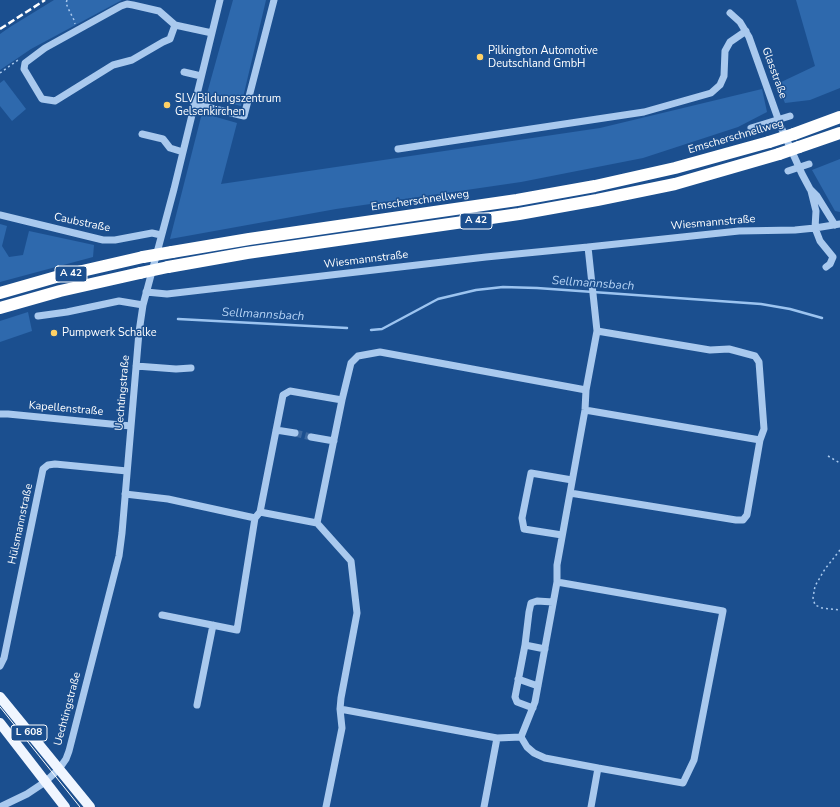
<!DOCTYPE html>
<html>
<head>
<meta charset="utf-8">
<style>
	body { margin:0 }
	canvas { display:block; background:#1b4f8f }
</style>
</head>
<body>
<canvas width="840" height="807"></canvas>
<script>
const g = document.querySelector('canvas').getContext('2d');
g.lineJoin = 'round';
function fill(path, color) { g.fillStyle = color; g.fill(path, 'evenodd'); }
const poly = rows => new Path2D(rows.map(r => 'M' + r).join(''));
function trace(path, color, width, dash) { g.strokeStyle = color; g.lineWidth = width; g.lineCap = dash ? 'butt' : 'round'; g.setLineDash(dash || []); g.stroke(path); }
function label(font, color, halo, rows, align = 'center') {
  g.font = font + ' "Nunito Sans",sans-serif'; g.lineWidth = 3; g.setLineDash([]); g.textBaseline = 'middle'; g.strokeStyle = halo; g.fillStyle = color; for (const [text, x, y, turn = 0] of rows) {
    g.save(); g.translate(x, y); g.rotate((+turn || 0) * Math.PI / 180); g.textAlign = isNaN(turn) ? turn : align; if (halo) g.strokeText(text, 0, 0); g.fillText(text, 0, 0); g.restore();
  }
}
const green = poly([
	[54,0,122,0,31,49,0,70,0,34,10,27],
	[233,0,266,0,241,106,206,97],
	[796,0,840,0,840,88,810,100,785,103,777,84,815,66],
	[4,80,26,109,12,121,0,106,0,83],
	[762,89,767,112,738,127,643,158,521,182,336,209,170,239,202,113,237,123,221,184,600,128],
	[840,159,840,212,835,211,812,170],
	[0,224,7,226,2,246,9,257,23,255,29,231,94,245,93,257,0,282],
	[28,312,32,331,0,342,0,321]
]);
const stream = poly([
	[178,319,347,328],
	[371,330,382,329,438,299,476,290,503,287,537,288,761,304,790,309,822,318]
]);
const minorTunnel = poly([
	[295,433,311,437]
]);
const path = poly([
	[67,0,66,3,68,8,74,20,75,24],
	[0,73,18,60],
	[828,456,840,463],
	[840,550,825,569,815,586,813,598,815,605,822,608,840,610]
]);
const minor = poly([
	[730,13,740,22,749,37,781,127,802,174,810,189,817,196,835,225],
	[175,25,170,39,163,42,132,60,113,65,55,101,42,99,24,69,25,63,45,48,121,6,127,4,133,5,159,11,175,25,212,33],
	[184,72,201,76],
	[194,104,244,116,274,0],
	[142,134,163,139,170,148,183,152],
	[398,149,644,112,711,93,720,85,724,76,725,51,730,42,746,31],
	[811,191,816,211,815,228,820,241,833,257,830,264,826,267],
	[0,215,103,240,115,240,152,233,161,235],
	[146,292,167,294,486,257,588,247,739,231,795,230,815,228,840,224],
	[38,316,67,312,119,301,143,305],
	[136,366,176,369,191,368],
	[342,400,351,363,358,356,380,352,586,390],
	[585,410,760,440,764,429,759,362,755,356,729,349,710,350,597,331],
	[0,414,8,414,131,426],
	[276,430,295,433],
	[311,437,334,441],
	[570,493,736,520,743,520,747,515,760,440],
	[125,494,168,499,255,518,260,512,283,395,290,391,342,400,317,523,260,512],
	[317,523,351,561,357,613,341,698,340,709,497,738],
	[562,535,524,529,522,518,531,473,572,480],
	[557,582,723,611,694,760,683,783,598,768],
	[162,615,237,630,255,518],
	[525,645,545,649],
	[0,666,4,658,43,469,48,465,55,464,127,471],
	[518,679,538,686],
	[197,705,213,625],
	[533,708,517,702,515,697,525,645,529,612,531,603,537,601,553,602],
	[521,737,535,702,557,582,557,565,585,410,586,390,597,331,588,247],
	[521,737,527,747,534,753,545,758,598,768,591,807],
	[0,807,27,794,45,782,59,769,66,759,69,751,119,556,122,533,139,332,143,305,174,189,220,0],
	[326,807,342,728,340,709],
	[484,807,497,738,521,737]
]);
const major = poly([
	[0,697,90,807],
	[0,723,65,807]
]);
const highway = poly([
	[794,134,840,117],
	[799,147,840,133],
	[172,252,249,239,517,200,595,186,675,168,769,142],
	[168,267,247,253,519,214,597,200,675,184,779,154],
	[0,293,56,277,143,257],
	[0,308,60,291,140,273]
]);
const tram = poly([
	[0,707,80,807]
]);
const rail = poly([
	[0,29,45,0]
]);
const minorBridge = poly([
	[751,128,790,116],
	[788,171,809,164]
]);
const highwayBridge = poly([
	[769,142,794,134],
	[779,154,799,147],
	[143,257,172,252],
	[140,273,168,267]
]);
const markers = [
	[480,57,4,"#ffd166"],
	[167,105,4,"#ffd166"],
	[54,333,4,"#ffd166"]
];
const shields = [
	[476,221,32],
	[71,274,32],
	[29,733,36]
];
const shieldNames = [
	["A 42",476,221],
	["A 42",71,274],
	["L 608",29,733]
];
const poiNames = [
	["Pilkington Automotive",488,51],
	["Deutschland GmbH",488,64],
	["SLV Bildungszentrum",175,99],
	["Gelsenkirchen",175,112],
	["Pumpwerk Schalke",62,333]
];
const streetNames = [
	["Glasstraße",774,73,70],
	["Emscherschnellweg",736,137,-16],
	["Emscherschnellweg",420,201,-8],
	["Caubstraße",82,223,12],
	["Wiesmannstraße",713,223,-5],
	["Wiesmannstraße",366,260,-7],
	["Uechtingstraße",123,393,-85],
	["Kapellenstraße",66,409,5],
	["Hülsmannstraße",21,524,-78],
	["Uechtingstraße",68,709,-75]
];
const waterNames = [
	["Sellmannsbach",593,284,4],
	["Sellmannsbach",263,315,3]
];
fill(green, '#2e69ad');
trace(stream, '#9cc4f0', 2.5);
trace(minorTunnel, '#3d69a0', 7, [7, 3.5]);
trace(path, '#a9c9ee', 1.5, [2, 3]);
trace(minor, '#a9c9ee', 7);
trace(major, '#f0f6ff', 10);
trace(highway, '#fff', 12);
trace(tram, '#fff', 1);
trace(rail, '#fff', 2.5, [7, 3]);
trace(minorBridge, '#a9c9ee', 7);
trace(highwayBridge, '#fff', 12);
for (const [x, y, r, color] of markers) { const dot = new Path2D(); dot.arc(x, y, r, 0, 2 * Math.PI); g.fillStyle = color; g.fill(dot); trace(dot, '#1b4f8f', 1.5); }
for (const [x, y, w] of shields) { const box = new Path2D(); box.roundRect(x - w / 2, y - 8, w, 16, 3); g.fillStyle = '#1b4f8f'; g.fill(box); trace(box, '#fff', 1); }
label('bold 10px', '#fff', null, shieldNames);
label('11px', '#fff', '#1b4f8f', poiNames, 'left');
label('11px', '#fff', '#1b4f8f', streetNames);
label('italic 12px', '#b5d3f5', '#1b4f8f', waterNames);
</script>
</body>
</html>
